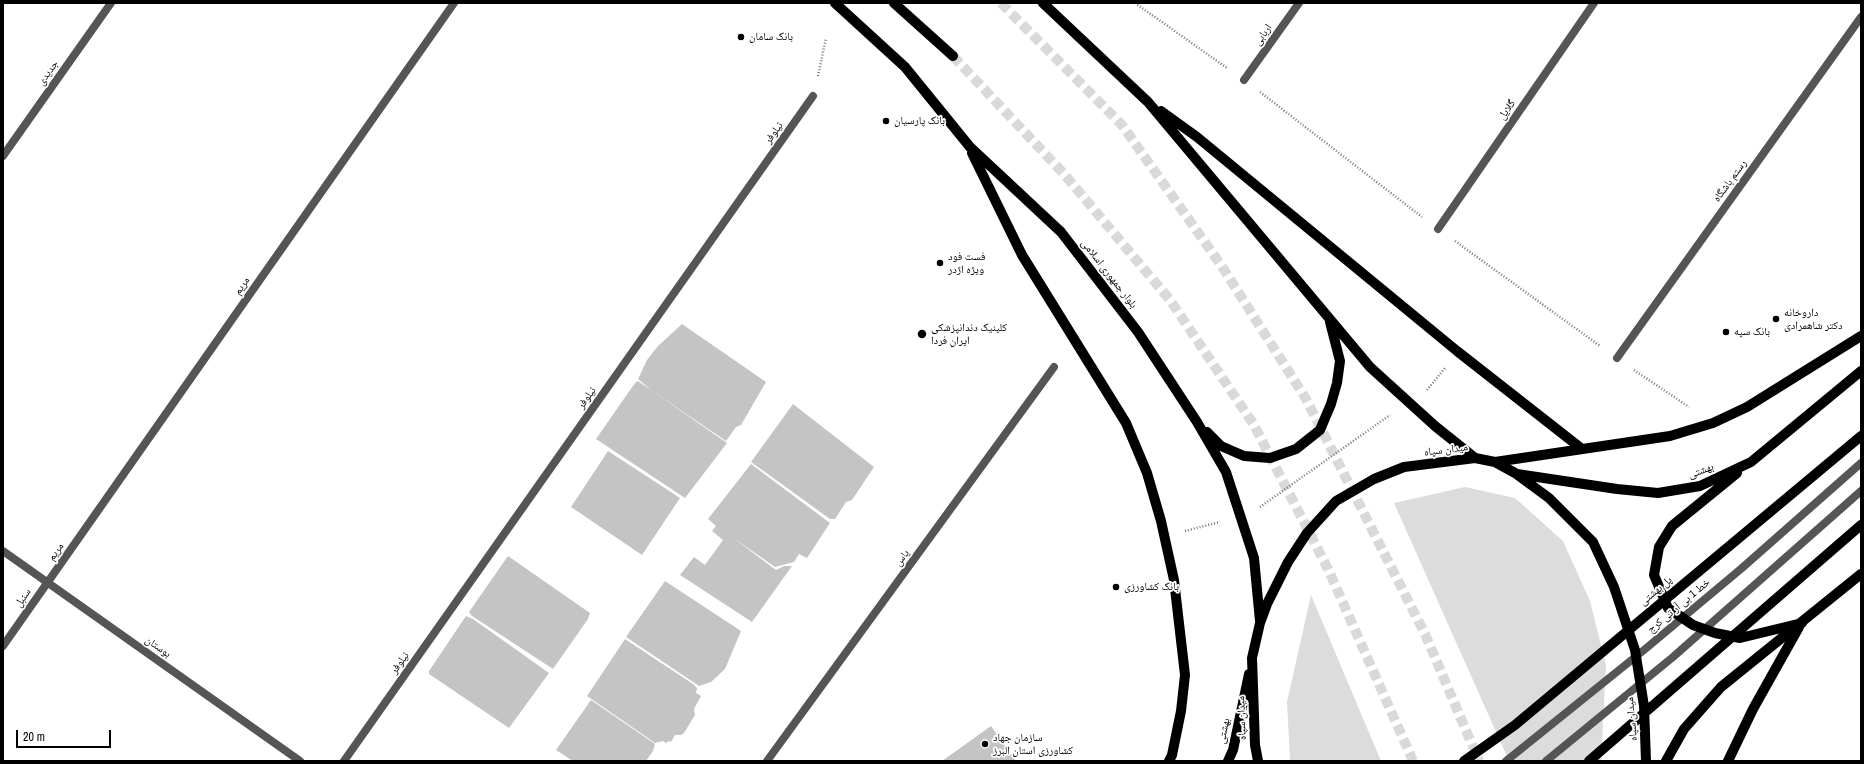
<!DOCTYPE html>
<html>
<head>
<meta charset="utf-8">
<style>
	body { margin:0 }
	#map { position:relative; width:1864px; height:764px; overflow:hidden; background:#fff; font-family:"Archivo Narrow",sans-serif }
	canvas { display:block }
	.frame { position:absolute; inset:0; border:4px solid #000; pointer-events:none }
	.scale { position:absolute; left:16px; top:730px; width:95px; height:18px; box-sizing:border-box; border:2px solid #000; border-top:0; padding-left:5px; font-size:12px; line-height:14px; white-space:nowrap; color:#000; -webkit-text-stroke:3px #fff; paint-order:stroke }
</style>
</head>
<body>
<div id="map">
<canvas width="1864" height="764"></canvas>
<div class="frame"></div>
<div class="scale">20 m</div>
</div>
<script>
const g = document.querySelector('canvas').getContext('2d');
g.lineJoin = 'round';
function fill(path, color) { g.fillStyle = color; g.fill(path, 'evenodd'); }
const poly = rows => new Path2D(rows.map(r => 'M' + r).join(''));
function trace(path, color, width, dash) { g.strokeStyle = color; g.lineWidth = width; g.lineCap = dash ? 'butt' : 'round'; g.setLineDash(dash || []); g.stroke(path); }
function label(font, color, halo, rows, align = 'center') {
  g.font = font + ' "Archivo Narrow","Noto Naskh Arabic",sans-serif'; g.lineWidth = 3.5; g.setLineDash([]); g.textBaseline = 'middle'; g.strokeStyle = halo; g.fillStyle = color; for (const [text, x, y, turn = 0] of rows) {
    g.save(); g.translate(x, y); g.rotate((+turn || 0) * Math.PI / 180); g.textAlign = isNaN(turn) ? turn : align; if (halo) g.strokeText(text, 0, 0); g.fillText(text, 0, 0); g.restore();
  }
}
const green = poly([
	[1465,487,1515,498,1563,541,1590,601,1606,665,1601,761,1509,761,1394,503],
	[1311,595,1381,761,1290,761,1287,702]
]);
const building = poly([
	[682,324,766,382,741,425,736,427,726,441,651,390,638,379,647,360,658,346],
	[638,381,727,443,685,498,596,439,635,383],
	[793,404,874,467,852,500,846,502,835,519,830,519,751,462],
	[608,451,680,498,642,555,571,507],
	[751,464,830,523,807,558,799,554,794,562,775,567,732,537,776,570,784,566,792,566,752,622,680,575,694,557,705,565,723,540,712,531,716,526,708,519],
	[508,556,590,613,588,619,553,669,472,616,469,612],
	[665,581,741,631,725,669,711,682,699,686,626,637],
	[466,616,473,619,549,673,509,728,429,674,429,671],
	[625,639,693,684,697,688,696,693,701,696,694,709,695,715,684,733,681,735,675,735,671,742,669,741,666,743,663,741,655,743,587,696],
	[591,700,655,744,653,751,646,761,573,761,556,750],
	[991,726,1016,761,942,761]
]);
const primaryTunnel = poly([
	[1001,3,1122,125,1221,265,1306,399,1425,634,1479,761],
	[953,56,1064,174,1170,300,1254,425,1328,569,1413,761]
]);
const path = poly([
	[1135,3,1227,68],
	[818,76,826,38],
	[1260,92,1422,217],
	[1455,241,1600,346],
	[1634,370,1689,407],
	[1427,390,1445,368],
	[1260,507,1390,415],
	[1185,531,1220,522]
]);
const service = poly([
	[1506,761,1644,650,1742,568,1861,463],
	[1546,761,1673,657,1861,491]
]);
const minor = poly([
	[1244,80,1299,3],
	[3,156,111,3],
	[1438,229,1594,3],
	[1617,358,1861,17],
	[3,551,300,761],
	[3,646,454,3],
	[344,761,813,96],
	[767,761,1054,367]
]);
const primary = poly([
	[835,3,905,67,970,147,1061,232,1138,332,1197,422,1226,472,1254,558,1260,621],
	[894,3,953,56],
	[1043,3,1148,102,1370,367,1435,426,1475,458],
	[1161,111,1197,137,1457,351,1582,449],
	[972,153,1022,255,1126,423,1147,473,1161,521,1174,580,1185,675,1181,711,1172,755,1169,761],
	[1207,432,1221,446,1244,456,1270,458,1296,449,1320,430,1331,404,1337,383,1340,361,1330,322],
	[1495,462,1670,436,1713,423,1747,407,1861,336],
	[1737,473,1672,526,1659,547,1654,575,1668,608,1693,625,1715,633,1740,638,1802,623],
	[1517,474,1617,489,1658,493,1700,486,1751,462,1861,371],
	[1228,761,1233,750,1249,674],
	[1258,761,1255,745,1252,658,1260,623,1267,604,1288,562,1307,533,1336,501,1374,479,1404,467,1475,458,1495,462,1515,473,1549,498,1593,542,1614,587,1635,650,1644,706,1646,761],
	[1464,761,1515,725,1861,436],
	[1589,761,1861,525],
	[1666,761,1684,729,1721,687,1861,574],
	[1728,761,1753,709,1799,627]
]);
const markers = [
	[741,37,4,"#000"],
	[886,121,4,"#000"],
	[940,263,4,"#000"],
	[1776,319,4,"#000"],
	[1726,332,4,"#000"],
	[922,334,5,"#000"],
	[1116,587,4,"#000"],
	[985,744,4,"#000"]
];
const streetNames = [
	["اربابی",1263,35,-55],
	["جدیدی",48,73,-55],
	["گلایل",1507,110,-55],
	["نیلوفر",774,133,-55],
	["رستم باشگاه",1730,181,-54],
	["بلوار جمهوری اسلامی",1109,274,52],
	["مریم",242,286,-55],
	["نیلوفر",587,398,-55],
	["میدان سپاه",1446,450,-7],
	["بهشتى",1701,471,-20],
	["مریم",56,552,-55],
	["یاس",902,558,-54],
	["پل بهشتی",1656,591,-40],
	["سنبل",23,598,-55],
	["خط 1 بی آر تی کرج",1679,606,-40],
	["بوستان",158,647,35],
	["نیلوفر",400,663,-55],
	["میدان سپاه",1242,718,-92],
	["میدان سپاه",1632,719,-95],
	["بهشتى",1224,731,-78]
];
const poiNames = [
	["بانک سامان",749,37],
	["بانک پارسیان",894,121],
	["فست فود",948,257],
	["ویژه اژدر",948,270],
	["داروخانه",1784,313],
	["دکتر شاهمرادی",1784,326],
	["کلینیک دندانپزشکی",931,328],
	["ایران فردا",931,341],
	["بانک سپه",1734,332],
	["بانک کشاورزی",1124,587],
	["سازمان جهاد",993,738],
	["کشاورزی استان البرز",993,751]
];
fill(green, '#dcdcdc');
fill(building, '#c4c4c4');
trace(primaryTunnel, '#d9d9d9', 10, [10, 5]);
trace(path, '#777', 2.5, [1, 2]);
trace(service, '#555', 8);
trace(minor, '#555', 8);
trace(primary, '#000', 10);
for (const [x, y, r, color] of markers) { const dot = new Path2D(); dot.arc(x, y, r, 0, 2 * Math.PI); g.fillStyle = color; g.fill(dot); trace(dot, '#fff', 1.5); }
label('11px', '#000', '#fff', streetNames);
label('11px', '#000', '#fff', poiNames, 'left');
</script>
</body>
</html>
